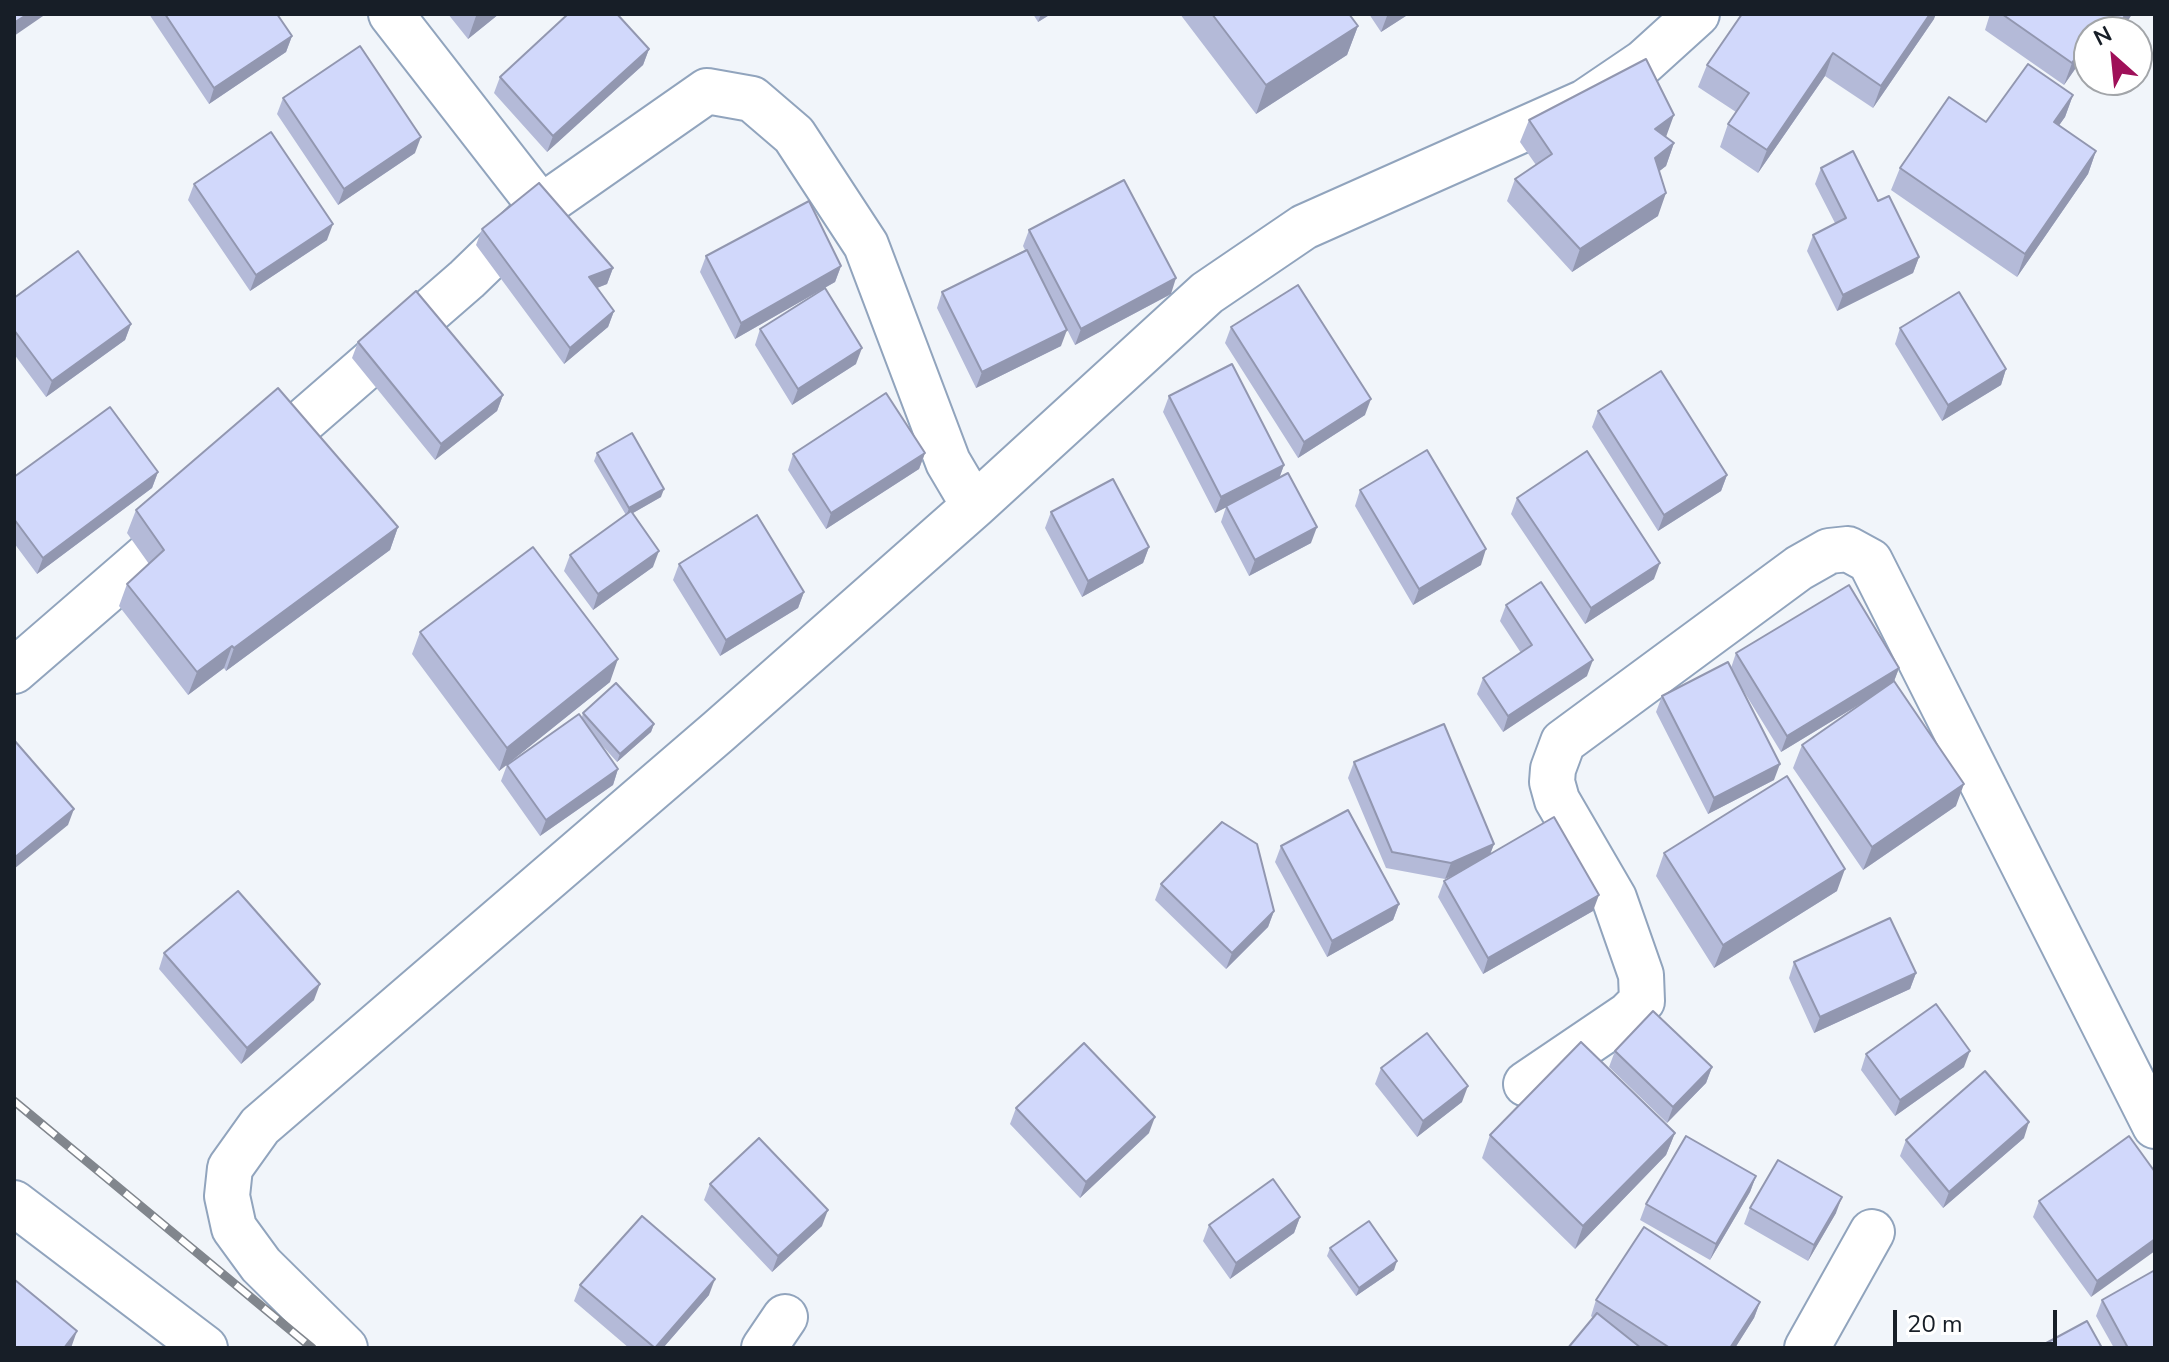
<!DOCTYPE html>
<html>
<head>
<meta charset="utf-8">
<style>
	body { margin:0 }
	#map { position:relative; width:2169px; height:1362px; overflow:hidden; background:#f1f5fa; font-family:"Nunito Sans",sans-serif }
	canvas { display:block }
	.frame { position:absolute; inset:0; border:16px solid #171e27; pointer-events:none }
	.north { position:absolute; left:2073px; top:16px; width:80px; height:80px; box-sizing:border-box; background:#fff; border:2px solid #a2a5a9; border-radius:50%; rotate:333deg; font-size:22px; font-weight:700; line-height:32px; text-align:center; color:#171e27 }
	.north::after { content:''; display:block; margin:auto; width:28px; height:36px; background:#9f1059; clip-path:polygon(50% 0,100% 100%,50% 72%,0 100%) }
	.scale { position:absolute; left:1893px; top:1310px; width:164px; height:36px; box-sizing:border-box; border:4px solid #171e27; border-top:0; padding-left:10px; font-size:24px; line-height:28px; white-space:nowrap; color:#171e27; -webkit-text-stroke:6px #fff; paint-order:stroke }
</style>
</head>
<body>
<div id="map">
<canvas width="2169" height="1362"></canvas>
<div class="frame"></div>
<div class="north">N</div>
<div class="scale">20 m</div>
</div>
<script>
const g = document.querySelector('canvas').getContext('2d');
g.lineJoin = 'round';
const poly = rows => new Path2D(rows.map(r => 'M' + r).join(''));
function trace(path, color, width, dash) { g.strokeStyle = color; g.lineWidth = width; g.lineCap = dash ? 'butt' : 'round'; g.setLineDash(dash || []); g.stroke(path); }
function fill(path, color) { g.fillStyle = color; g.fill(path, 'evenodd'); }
const minor = poly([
	[391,14,541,207,707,91,752,99,794,135,866,245,948,462,974,506,1207,293,1304,227,1585,102,1644,62,1697,14],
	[261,458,467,279,529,219],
	[14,671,191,518],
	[1526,1084,1628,1015,1642,1001,1641,975,1614,898,1557,800,1552,782,1553,769,1563,742,1799,568,1829,551,1848,549,1870,561,2155,1126],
	[14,1203,205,1348],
	[345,1348,261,1265,234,1228,227,1196,230,1168,260,1126,719,731,974,506],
	[764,1348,785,1317],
	[1807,1348,1872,1232]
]);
const rail = poly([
	[14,1101,312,1348]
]);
const wall = poly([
	[149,14,277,14,292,36,286,52,209,104],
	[448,14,499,14,468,39],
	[1033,14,1051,14,1038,22],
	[1180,14,1349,14,1358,26,1347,55,1256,114],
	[1369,14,1409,14,1381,32],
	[1990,14,2132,14,2121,32,2089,32,2089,49,2064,85,1985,30],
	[1934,19,1873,108,1825,76,1758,173,1720,147,1728,124,1736,112,1698,87,1707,65],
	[649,49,643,65,547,152,494,93,500,77],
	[2073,95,2065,117,2059,125,2096,151,2088,174,2017,277,1891,190,1900,168,1986,122],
	[283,98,415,153,338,205,277,114],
	[1529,120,1666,137,1674,143,1666,166,1659,171,1658,216,1572,272,1507,201,1515,179,1536,165,1520,142],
	[1821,168,1878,201,1919,257,1913,273,1837,311,1807,251,1813,235,1835,223,1815,184],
	[194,184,327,240,250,291,188,200],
	[482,229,613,268,607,284,597,288,614,311,608,327,564,364,476,245],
	[1029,230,1171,294,1075,345,1052,300,1061,346,976,388,937,308,942,292,1025,250,1023,246],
	[706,256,841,266,835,282,735,339,700,272],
	[14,298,131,324,125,340,46,397,14,354],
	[1231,327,1365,415,1298,458,1225,343],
	[1900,328,2006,369,2001,385,1942,421,1895,344],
	[760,329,856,364,792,405,755,345],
	[358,342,503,395,497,411,435,460,352,358],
	[1169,396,1284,465,1279,479,1311,543,1249,576,1221,522,1226,507,1215,513,1163,412],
	[1598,411,1727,475,1721,491,1658,531,1592,427],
	[597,453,661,497,633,513,653,567,593,610,564,571,570,555,626,515,594,461],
	[925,453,919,469,826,529,788,470,793,454],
	[158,472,152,488,37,574,14,543,14,477],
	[1360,490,1481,565,1413,605,1355,506],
	[1517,498,1654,579,1585,624,1511,514],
	[136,510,398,527,390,550,226,671,224,668,188,695,119,606,127,584,149,564,127,533],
	[1051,512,1149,547,1143,563,1082,597,1045,528],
	[679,564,804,592,798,608,720,656,673,580],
	[1506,605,1587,676,1503,732,1477,694,1483,678,1521,653,1500,621],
	[420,632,610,682,499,771,412,654],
	[1736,653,1899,668,1894,681,1956,806,1863,870,1793,768,1802,745,1870,698,1781,752,1735,677,1774,780,1708,814,1656,712,1662,696,1731,668],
	[583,713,654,724,651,732,617,762,600,743,618,769,613,785,540,836,501,781,507,765,582,717],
	[1354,762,1494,844,1490,854,1593,911,1483,974,1438,897,1444,881,1460,872,1445,879,1386,868,1348,778],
	[1281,846,1399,904,1393,920,1327,957,1275,862],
	[1664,853,1837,891,1714,968,1656,876],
	[1161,884,1274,911,1268,927,1226,969,1155,900],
	[164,953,314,1000,241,1064,159,969],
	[1794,962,1916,973,1910,989,1814,1033,1789,978],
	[1615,1051,1712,1067,1706,1083,1667,1123,1609,1067],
	[1866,1054,1964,1067,1895,1116,1861,1070],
	[1381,1068,1462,1102,1417,1137,1375,1084],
	[1016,1108,1149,1133,1080,1198,1010,1124],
	[1675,1133,1666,1155,1575,1249,1482,1158,1490,1135],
	[2024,1138,1943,1208,1900,1156,1906,1140],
	[2155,1172,2091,1297,2033,1217,2039,1201],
	[1756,1176,1750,1192,1710,1260,1640,1220,1646,1204],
	[710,1184,822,1226,772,1272,704,1200],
	[1750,1208,1836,1213,1808,1261,1744,1224],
	[1300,1217,1294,1233,1230,1279,1203,1241,1209,1225],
	[1330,1248,1394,1270,1356,1296,1327,1256],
	[580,1285,709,1295,663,1348,629,1348,574,1301],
	[1596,1300,1760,1302,1754,1318,1735,1348,1568,1348,1593,1318,1591,1316],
	[2102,1300,2155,1348,2114,1348,2096,1316]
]);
const shadedWall = poly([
	[28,14,46,14,14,36,15,22],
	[479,14,499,14,468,39,476,16],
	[1041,14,1051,14,1038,22],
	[1390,14,1409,14,1381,32,1387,16],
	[1930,14,1936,14,1934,19,1873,108,1881,86],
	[2126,14,2132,14,2121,32,2115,32],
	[2102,19,2097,32,2093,32],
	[1358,26,1347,55,1256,114,1266,85],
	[292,36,286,52,209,104,214,88],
	[2089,38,2089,49,2064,85,2072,63],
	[649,49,643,65,547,152,553,136],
	[1833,53,1825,76,1758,173,1767,150],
	[2073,95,2065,117,2046,144,2054,122],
	[1674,115,1666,137,1655,129],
	[421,137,415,153,338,205,344,189],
	[1674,143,1666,166,1647,181,1655,158],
	[2096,151,2088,174,2017,277,2025,254],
	[1666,193,1658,216,1572,272,1580,249],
	[333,224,327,240,250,291,256,275],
	[1919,257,1913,273,1837,311,1843,295],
	[841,266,835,282,735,339,741,323],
	[613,268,607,284,584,293,589,277],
	[1176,278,1171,294,1075,345,1081,329],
	[614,311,608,327,564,364,570,348],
	[131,324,125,340,46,397,52,381],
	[1067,330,1061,346,976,388,982,372],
	[862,348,856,364,792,405,798,389],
	[2006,369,2001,385,1942,421,1948,405],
	[503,395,497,411,435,460,441,444],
	[1371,399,1365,415,1298,458,1304,442],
	[925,453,919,469,826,529,831,513],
	[1284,465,1278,481,1215,513,1221,497],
	[158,472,152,488,37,574,43,558],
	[1727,475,1721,491,1658,531,1664,515],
	[664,489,661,497,626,517,629,508],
	[398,527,390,550,226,671,234,648],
	[1317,527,1311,543,1249,576,1255,560],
	[1149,547,1143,563,1082,597,1088,581],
	[1486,549,1481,565,1413,605,1419,589],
	[659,551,653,567,593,610,598,594],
	[1660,563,1654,579,1585,624,1591,608],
	[804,592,798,608,720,656,726,640],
	[232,646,224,668,188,695,197,672],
	[618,659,610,682,499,771,507,748],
	[1593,660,1587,676,1503,732,1508,716],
	[1899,668,1893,684,1781,752,1787,736],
	[654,724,651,732,617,762,620,754],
	[1780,764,1774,780,1708,814,1714,798],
	[618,769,613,785,540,836,546,820],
	[1964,784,1956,806,1863,870,1872,847],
	[74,809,68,825,14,869,14,858],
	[1494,844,1488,860,1445,879,1451,863],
	[1845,869,1837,891,1714,968,1723,945],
	[1599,895,1593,911,1483,974,1488,958],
	[1399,904,1393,920,1327,957,1332,941],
	[1274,911,1268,927,1226,969,1232,953],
	[1916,973,1910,989,1814,1033,1820,1017],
	[320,984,314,1000,241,1064,247,1048],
	[1970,1051,1964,1067,1895,1116,1900,1100],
	[1712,1067,1706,1083,1667,1123,1673,1107],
	[1468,1086,1462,1102,1417,1137,1423,1121],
	[1155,1117,1149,1133,1080,1198,1086,1182],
	[2029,1122,2024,1138,1943,1208,1949,1192],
	[1675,1133,1666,1155,1575,1249,1583,1226],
	[1756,1176,1750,1192,1710,1260,1716,1244],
	[1842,1197,1836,1213,1808,1261,1814,1245],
	[828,1210,822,1226,772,1272,778,1256],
	[1300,1217,1294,1233,1230,1279,1236,1263],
	[2155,1239,2155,1251,2091,1297,2097,1281],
	[1397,1261,1394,1270,1356,1296,1359,1288],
	[715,1279,709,1295,663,1348,655,1348],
	[1760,1302,1754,1318,1735,1348,1730,1348],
	[77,1331,71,1348,64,1348]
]);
const building = poly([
	[14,14,28,14,15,22,14,20,14,14],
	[165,14,277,14,292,36,214,88,165,14],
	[568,14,617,14,649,49,553,136,500,77,568,14],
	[1212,14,1349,14,1358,26,1266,85,1212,14],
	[1742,14,1930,14,1881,86,1833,53,1767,150,1728,124,1749,93,1707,65,1742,14],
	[2002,14,2126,14,2116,29,2102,19,2093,32,2089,32,2089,38,2072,63,2002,14],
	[360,46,421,137,344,189,283,98,360,46],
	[1646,59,1674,115,1655,129,1674,143,1655,158,1666,193,1580,249,1515,179,1552,154,1529,120,1646,59],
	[2028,64,2073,95,2054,122,2096,151,2025,254,1900,168,1949,97,1986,122,2028,64],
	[271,132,333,224,256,275,194,184,271,132],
	[1853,151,1878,201,1889,196,1919,257,1843,295,1813,235,1846,218,1821,168,1853,151],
	[1124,180,1176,278,1081,329,1029,230,1124,180],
	[539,183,613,268,589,277,614,311,570,348,482,229,539,183],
	[809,201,841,266,741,323,706,256,809,201],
	[1027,250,1067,330,982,372,942,292,1027,250],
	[78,251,131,324,52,381,14,330,14,298,78,251],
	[1298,285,1371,399,1304,442,1231,327,1298,285],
	[825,288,862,348,798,389,760,329,825,288],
	[416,291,503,395,441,444,358,342,416,291],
	[1959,292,2006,369,1948,405,1900,328,1959,292],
	[1232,364,1284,465,1221,497,1169,396,1232,364],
	[1661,371,1727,475,1664,515,1598,411,1661,371],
	[278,388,398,527,234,648,232,646,197,672,127,584,164,550,136,510,278,388],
	[886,393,925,453,831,513,793,454,886,393],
	[110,407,158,472,43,558,14,519,14,477,110,407],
	[632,433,664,489,629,508,597,453,632,433],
	[1427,450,1486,549,1419,589,1360,490,1427,450],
	[1587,451,1660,563,1591,608,1517,498,1587,451],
	[1288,473,1317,527,1255,560,1226,506,1288,473],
	[1113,479,1149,547,1088,581,1051,512,1113,479],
	[631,511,659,551,598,594,570,555,631,511],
	[757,515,804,592,726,640,679,564,757,515],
	[533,547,618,659,507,748,420,632,533,547],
	[1541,582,1593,660,1508,716,1483,678,1532,645,1506,605,1541,582],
	[1849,585,1899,668,1787,736,1736,653,1849,585],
	[1728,662,1780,764,1714,798,1662,696,1728,662],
	[1894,681,1964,784,1872,847,1802,745,1894,681],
	[616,683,654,724,620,754,583,713,616,683],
	[579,714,618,769,546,820,507,765,579,714],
	[1444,724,1494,844,1451,863,1392,852,1354,762,1444,724],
	[14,740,74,809,14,858,14,740],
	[1787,776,1845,869,1723,945,1664,853,1787,776],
	[1348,810,1399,904,1332,941,1281,846,1348,810],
	[1554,817,1599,895,1488,958,1444,881,1554,817],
	[1222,822,1257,844,1274,911,1232,953,1161,884,1222,822],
	[238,891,320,984,247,1048,164,953,238,891],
	[1890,918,1916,973,1820,1017,1794,962,1890,918],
	[1936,1004,1970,1051,1900,1100,1866,1054,1936,1004],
	[1653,1011,1712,1067,1673,1107,1615,1051,1653,1011],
	[1427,1033,1468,1086,1423,1121,1381,1068,1427,1033],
	[1581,1042,1675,1133,1583,1226,1490,1135,1581,1042],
	[1084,1043,1155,1117,1086,1182,1016,1108,1084,1043],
	[1985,1071,2029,1122,1949,1192,1906,1140,1985,1071],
	[1686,1136,1756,1176,1716,1244,1646,1204,1686,1136],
	[2129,1136,2155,1172,2155,1239,2097,1281,2039,1201,2129,1136],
	[759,1138,828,1210,778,1256,710,1184,759,1138],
	[1778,1160,1842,1197,1814,1245,1750,1208,1778,1160],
	[1273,1179,1300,1217,1236,1263,1209,1225,1273,1179],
	[642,1216,715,1279,655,1348,580,1285,642,1216],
	[1369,1221,1397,1261,1359,1288,1330,1248,1369,1221],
	[1644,1227,1760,1302,1730,1348,1670,1348,1596,1300,1644,1227],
	[2155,1270,2155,1348,2128,1348,2102,1300,2155,1270],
	[15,1280,77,1331,64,1348,14,1348,15,1280],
	[1597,1313,1641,1348,1568,1348,1597,1313],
	[2087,1321,2102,1348,2037,1348,2087,1321]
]);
trace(minor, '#91a4bd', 48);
trace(minor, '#fff', 44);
trace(rail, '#81868d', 9);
trace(rail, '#fff', 6, [18]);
fill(wall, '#b4bad8');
fill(shadedWall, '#9297b0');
fill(building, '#d1d8fb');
trace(building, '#9297b0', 2);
</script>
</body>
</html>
